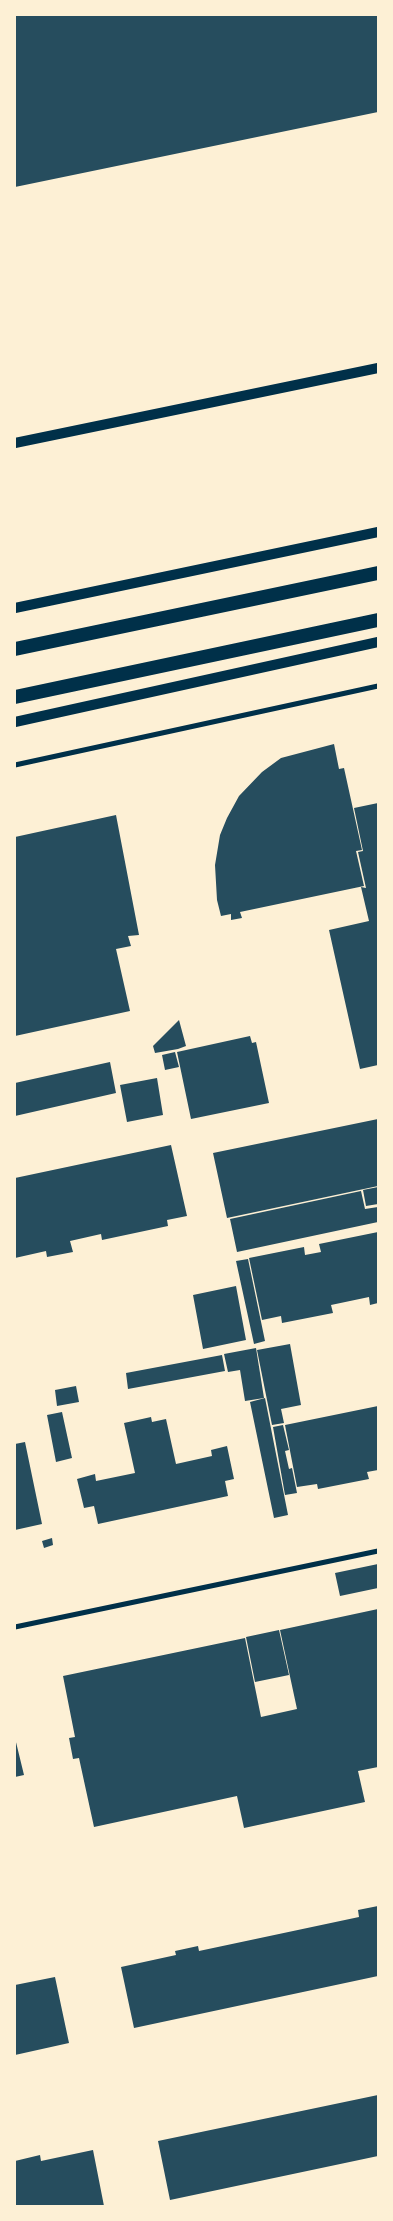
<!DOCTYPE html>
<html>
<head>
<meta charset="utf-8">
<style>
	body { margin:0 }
	#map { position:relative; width:393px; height:2221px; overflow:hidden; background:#fdf0d5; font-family:"Public Sans",sans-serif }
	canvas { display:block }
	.frame { position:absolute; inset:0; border:16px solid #fdf0d5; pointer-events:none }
</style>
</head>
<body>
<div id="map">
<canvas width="393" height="2221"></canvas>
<div class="frame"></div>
</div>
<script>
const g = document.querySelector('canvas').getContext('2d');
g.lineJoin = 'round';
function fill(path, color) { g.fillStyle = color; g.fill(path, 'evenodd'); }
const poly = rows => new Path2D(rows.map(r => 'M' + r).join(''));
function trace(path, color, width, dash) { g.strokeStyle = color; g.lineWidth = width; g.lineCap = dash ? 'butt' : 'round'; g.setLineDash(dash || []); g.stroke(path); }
const building = poly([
	[15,15,378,15,378,112,15,187],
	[334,744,339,769,344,768,362,850,356,851,364,886,240,912,242,918,231,920,231,914,221,916,217,900,215,865,220,835,227,818,239,796,262,772,281,758],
	[378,803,378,1065,360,1069,329,930,369,921,361,887,366,888,358,852,363,851,354,808],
	[116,815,139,935,128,936,131,946,116,949,130,1011,15,1036,15,837],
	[179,1020,186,1046,178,1049,155,1053,153,1046],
	[250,1036,252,1043,256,1042,269,1103,191,1119,177,1052],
	[175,1052,179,1067,165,1070,162,1055],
	[110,1062,116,1093,15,1116,15,1083],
	[157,1078,163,1115,127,1122,120,1085],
	[378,1119,378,1186,227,1218,213,1153],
	[171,1145,187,1216,167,1220,168,1226,102,1240,101,1234,70,1241,73,1252,47,1257,46,1251,15,1258,15,1178],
	[378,1187,378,1204,366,1206,363,1190],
	[361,1191,365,1209,378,1207,378,1222,237,1252,230,1219],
	[378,1232,378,1303,370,1305,369,1297,331,1305,333,1313,282,1323,281,1316,262,1320,249,1258,304,1247,305,1255,321,1252,319,1244],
	[248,1259,265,1341,254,1344,236,1261],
	[236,1286,246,1340,203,1349,193,1295],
	[290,1344,301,1405,281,1409,284,1423,272,1425,257,1350],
	[256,1348,264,1398,245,1401,240,1370,228,1372,224,1354],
	[222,1355,225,1371,128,1389,126,1373],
	[76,1386,79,1402,57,1406,55,1390],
	[265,1398,288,1515,274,1518,250,1402],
	[378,1406,378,1470,367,1472,369,1479,318,1489,317,1484,297,1487,285,1425],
	[62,1412,72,1458,56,1462,47,1415],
	[151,1417,152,1422,166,1419,176,1464,212,1456,211,1450,227,1446,234,1479,225,1481,228,1496,98,1524,94,1506,84,1508,77,1479,95,1474,96,1481,135,1473,124,1423],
	[283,1425,289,1450,285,1451,289,1469,292,1468,297,1493,285,1495,273,1427],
	[25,1442,42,1524,15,1530,15,1444],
	[52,1538,53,1545,44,1548,42,1541],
	[378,1564,378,1588,340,1596,335,1573],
	[378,1609,378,1767,358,1771,365,1802,244,1828,237,1796,94,1827,79,1758,73,1759,69,1738,75,1737,63,1676,245,1638,261,1717,297,1709,280,1630],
	[279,1630,289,1675,255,1682,246,1637],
	[15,1738,24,1775,15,1777],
	[378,1906,378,1976,134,2028,121,1967,176,1955,175,1951,198,1946,199,1951,359,1917,358,1910],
	[55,1977,69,2043,15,2055,15,1985],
	[378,2095,378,2156,170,2200,158,2141],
	[93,2150,104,2206,15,2206,15,2161,40,2155,41,2161]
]);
const minor = poly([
	[15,765,378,686],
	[15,1627,378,1551]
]);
const secondary = poly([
	[15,443,378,368],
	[15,608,378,532],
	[15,722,378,642]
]);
const trunk = poly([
	[15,649,378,573],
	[15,697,378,620]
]);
fill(building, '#264d5e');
trace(minor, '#003049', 5);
trace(secondary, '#003049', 10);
trace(trunk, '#003049', 14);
</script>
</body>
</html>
